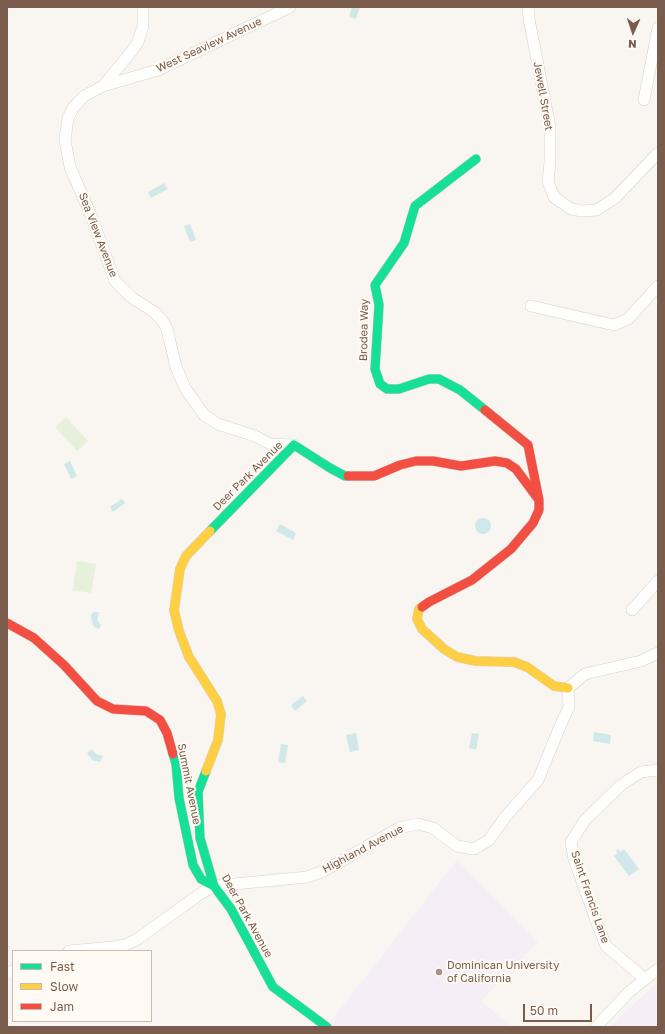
<!DOCTYPE html>
<html>
<head>
<meta charset="utf-8">
<style>
	body { margin:0 }
	#map { position:relative; width:665px; height:1034px; overflow:hidden; background:#f9f5f0; font-family:"Golos Text",sans-serif }
	canvas { display:block }
	.frame { position:absolute; inset:0; border:8px solid #7a5c4d; pointer-events:none }
	.legend { position:absolute; left:12px; top:950px; width:140px; height:72px; box-sizing:border-box; background:#fffaf3; border:1px solid #cabbb1; margin:0; padding:5px 7px; list-style:none; font-size:12px; color:#7a5c4d }
	.legend li { display:flex; align-items:center; gap:8px; height:20px }
	.legend b { width:20px; border:1px solid #cabbb1 }
	.north { position:absolute; left:613px; top:12px; width:40px; height:40px; -webkit-text-stroke:3px #fffaf3; paint-order:stroke; rotate:183deg; font-size:11px; font-weight:700; line-height:16px; text-align:center; color:#7a5c4d }
	.north::after { content:''; display:block; margin:auto; width:14px; height:18px; background:#7a5c4d; clip-path:polygon(50% 0,100% 100%,50% 72%,0 100%) }
	.scale { position:absolute; left:523px; top:1004px; width:69px; height:18px; box-sizing:border-box; border:2px solid #7a5c4d; border-top:0; padding-left:5px; font-size:12px; line-height:14px; white-space:nowrap; color:#7a5c4d; -webkit-text-stroke:3px #fffaf3; paint-order:stroke }
</style>
</head>
<body>
<div id="map">
<canvas width="665" height="1034"></canvas>
<div class="frame"></div>
<ul class="legend">
<li><b style="height:5px;background:#16e098"></b>Fast</li>
<li><b style="height:5px;background:#ffcf43"></b>Slow</li>
<li><b style="height:5px;background:#f24e42"></b>Jam</li>
</ul>
<div class="north">N</div>
<div class="scale">50 m</div>
</div>
<script>
const g = document.querySelector('canvas').getContext('2d');
g.lineJoin = 'round';
function fill(path, color) { g.fillStyle = color; g.fill(path, 'evenodd'); }
const poly = rows => new Path2D(rows.map(r => 'M' + r).join(''));
function trace(path, color, width, dash) { g.strokeStyle = color; g.lineWidth = width; g.lineCap = dash ? 'butt' : 'round'; g.setLineDash(dash || []); g.stroke(path); }
function label(font, color, halo, rows, align = 'center') {
  g.font = font + ' "Golos Text",sans-serif'; g.lineWidth = 4; g.setLineDash([]); g.textBaseline = 'middle'; g.strokeStyle = halo; g.fillStyle = color; for (const [text, x, y, turn = 0] of rows) {
    g.save(); g.translate(x, y); g.rotate((+turn || 0) * Math.PI / 180); g.textAlign = isNaN(turn) ? turn : align; if (halo) g.strokeText(text, 0, 0); g.fillText(text, 0, 0); g.restore();
  }
}
const education = poly([
	[457,860,538,942,481,1001,513,1027,337,1027,330,1022],
	[658,982,658,1027,610,1027,624,1013]
]);
const green = poly([
	[66,417,88,441,77,451,55,427],
	[77,561,96,564,91,593,73,590]
]);
const water = poly([
	[352,7,360,7,356,19,349,17],
	[164,183,168,189,151,198,148,192],
	[190,224,196,240,190,242,184,226],
	[70,461,77,476,71,479,64,464],
	[122,499,125,503,113,512,110,507],
	'475 526a8 8 0 1 1 16 0a8 8 0 1 1-16 0Z',
	[280,524,296,533,293,540,276,531],
	[94,612,99,612,97,620,101,625,99,629,94,627,92,622,91,615],
	[303,696,307,701,295,711,291,705],
	[594,732,611,735,610,744,593,741],
	[356,733,359,750,350,752,346,735],
	[472,733,479,734,476,750,469,748],
	[281,744,288,745,285,763,278,762],
	[92,749,96,754,103,756,100,762,92,760,87,753],
	[618,849,620,852,624,849,639,869,629,876,614,856,618,853,616,851]
]);
const street = poly([
	[143,7,143,26,138,42,132,51,103,86,84,96,73,108,68,118,65,140,70,167,90,213,115,281,131,297,154,312,162,320,167,329,176,367,185,388,204,415,218,424,255,436,270,444,294,445],
	[528,7,529,19,550,127,550,162,548,182,554,197,571,209,582,211,597,210,615,198,658,153],
	[103,86,158,70,290,7],
	[644,100,658,28],
	[531,306,614,325,628,319,658,286],
	[632,610,658,581],
	[69,951,113,947,125,945,136,940,200,894,214,886,307,877,324,871,399,828,418,824,433,828,457,846,474,849,489,840,506,816,538,780,561,724,569,707,568,688,585,674,641,661,658,653],
	[7,974,13,971],
	[645,979,606,946,597,923,574,859,571,842,585,820,621,785,641,772,658,770],
	[596,1027,629,992,658,969]
]);
const fast = poly([
	[476,159,415,206,404,243,375,285,379,305,375,369,380,384,387,389,399,389,429,379,439,379,460,390,485,410],
	[210,531,294,445,330,468,345,476,348,476],
	[173,754,176,764,179,798,193,865,201,879,214,886],
	[206,771,198,792,200,838,214,886,231,909,273,987,327,1027]
]);
const slow = poly([
	[422,607,419,609,417,619,422,629,444,649,457,657,476,661,514,662,527,667,554,686,568,688],
	[206,771,218,740,221,714,217,701,189,657,179,631,174,610,180,569,186,556,210,531]
]);
const jam = poly([
	[348,476,374,476,400,465,416,461,433,461,461,466,495,461,507,463,516,469,539,500],
	[422,607,429,602,472,580,511,549,533,523,539,510,539,500,528,445,485,410],
	[7,623,34,638,64,665,97,701,113,709,146,711,160,720,167,733,173,754]
]);
const markers = [
	[439,972,4,"#a69286"]
];
const streetNames = [
	["West Seaview Avenue",209,45,-25],
	["Jewell Street",543,96,80],
	["Sea View Avenue",98,235,69],
	["Brodea Way",364,330,-89],
	["Deer Park Avenue",248,476,-45],
	["Summit Avenue",189,784,79],
	["Highland Avenue",363,849,-28],
	["Saint Francis Lane",590,897,71],
	["Deer Park Avenue",247,916,61]
];
const poiNames = [
	["Dominican University",447,966],
	["of California",447,979]
];
fill(education, '#f6eef6');
fill(green, '#e7f0db');
fill(water, '#d0e8ea');
trace(street, '#d7d1cb', 12);
trace(fast, '#d9d2cb', 10);
trace(slow, '#d9d2cb', 10);
trace(jam, '#d9d2cb', 10);
trace(street, '#fefefd', 11);
trace(fast, '#16e098', 9);
trace(slow, '#ffcf43', 9);
trace(jam, '#f24e42', 9);
for (const [x, y, r, color] of markers) { const dot = new Path2D(); dot.arc(x, y, r, 0, 2 * Math.PI); g.fillStyle = color; g.fill(dot); trace(dot, '#fffaf3', 1.5); }
label('11px', '#7a5c4d', '#fffaf3', streetNames);
label('11px', '#7a5c4d', '#fffaf3', poiNames, 'left');
</script>
</body>
</html>
